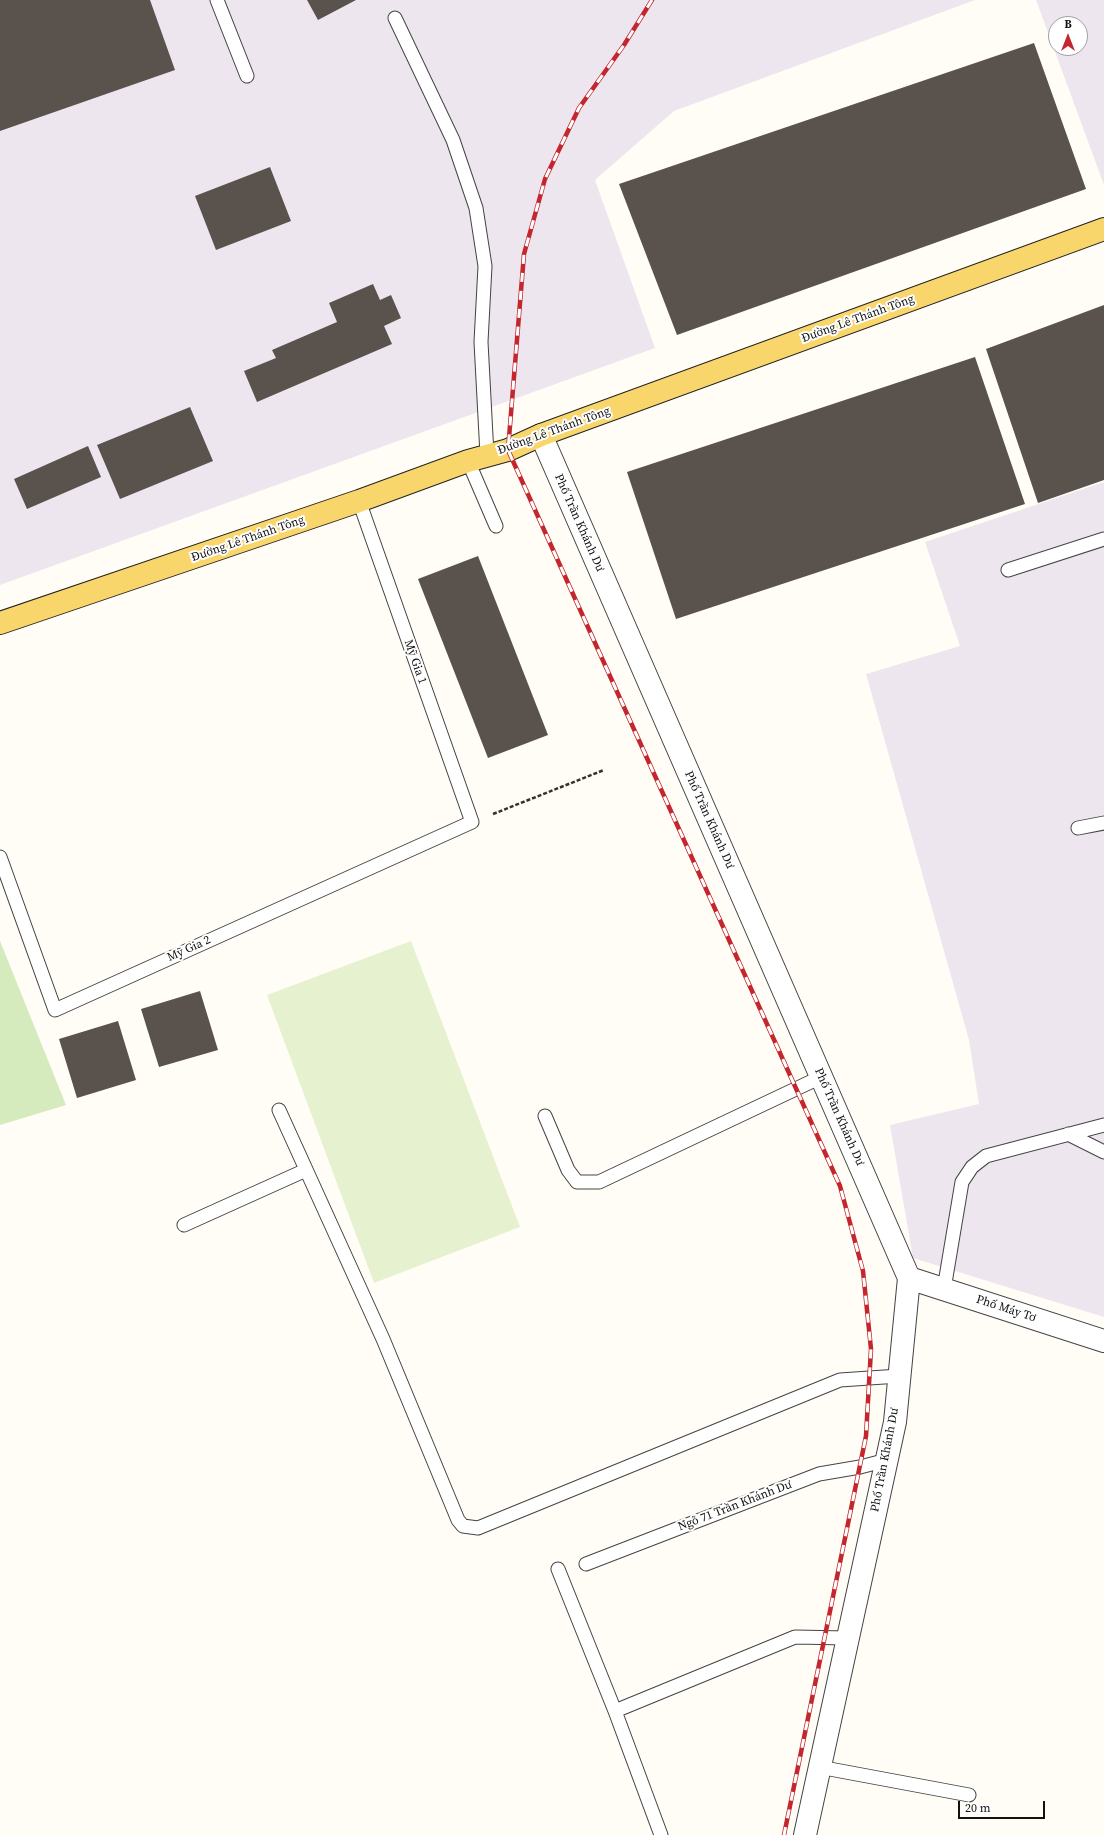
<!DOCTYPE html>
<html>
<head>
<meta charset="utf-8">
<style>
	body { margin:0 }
	#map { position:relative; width:1104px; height:1835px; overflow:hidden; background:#fffdf5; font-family:"Source Serif 4",serif }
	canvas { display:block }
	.north { position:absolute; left:1048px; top:16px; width:40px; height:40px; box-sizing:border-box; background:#fff; border:1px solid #a0a0a0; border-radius:50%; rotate:0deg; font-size:11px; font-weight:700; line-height:16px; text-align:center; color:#111 }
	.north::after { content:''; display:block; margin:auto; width:14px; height:18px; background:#c4262e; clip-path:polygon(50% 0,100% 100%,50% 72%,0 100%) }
	.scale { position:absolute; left:958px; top:1801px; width:87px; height:18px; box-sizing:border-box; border:2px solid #111; border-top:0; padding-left:5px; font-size:12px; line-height:14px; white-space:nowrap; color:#111; -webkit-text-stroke:3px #fff; paint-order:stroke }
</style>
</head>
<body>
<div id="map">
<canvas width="1104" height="1835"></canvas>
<div class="north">B</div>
<div class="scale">20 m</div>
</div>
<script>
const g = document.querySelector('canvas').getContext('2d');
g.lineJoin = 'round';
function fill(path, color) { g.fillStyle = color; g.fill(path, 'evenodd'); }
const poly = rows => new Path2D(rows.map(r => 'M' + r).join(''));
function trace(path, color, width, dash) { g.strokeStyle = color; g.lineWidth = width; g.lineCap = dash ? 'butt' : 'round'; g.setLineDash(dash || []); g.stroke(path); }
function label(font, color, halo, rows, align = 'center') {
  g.font = font + ' "Source Serif 4",serif'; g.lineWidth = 4; g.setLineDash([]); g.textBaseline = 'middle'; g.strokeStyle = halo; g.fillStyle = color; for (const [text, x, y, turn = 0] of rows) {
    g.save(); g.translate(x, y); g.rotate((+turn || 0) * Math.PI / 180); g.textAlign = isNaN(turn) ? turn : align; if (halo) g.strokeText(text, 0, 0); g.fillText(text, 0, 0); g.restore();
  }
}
const industrial = poly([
	[0,0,975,0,674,111,595,180,655,348,0,585],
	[1036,0,1104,0,1104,185],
	[1056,24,1080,24,1080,48,1056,48],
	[1104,482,1104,1317,913,1258,890,1125,979,1104,969,1040,866,674,960,646,925,542]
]);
const green = poly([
	[0,941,66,1105,0,1125]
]);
const pitch = poly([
	[411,941,520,1227,374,1283,267,995]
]);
const building = poly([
	[0,0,150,0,175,70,0,131],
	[307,0,356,0,318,20],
	[1034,43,1086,189,677,335,619,184],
	[270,167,291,221,216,250,195,196],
	[373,284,380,300,391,295,401,318,384,326,392,344,257,402,244,371,276,358,272,350,337,322,329,303],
	[1104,305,1104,480,1038,503,986,349],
	[975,357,1025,504,676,619,627,472],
	[190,407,213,461,120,499,97,445],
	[88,446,101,477,27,509,14,479],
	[478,556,548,735,488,758,418,579],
	[200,991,218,1050,159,1067,141,1009],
	[118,1021,136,1080,77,1098,59,1039]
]);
const path = poly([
	[493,814,604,770]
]);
const service = poly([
	[217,0,247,76],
	[395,18,453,140,476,208,485,266,481,342,487,455],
	[468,461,496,526],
	[1008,570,1104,539],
	[1078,828,1104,823],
	[0,857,55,1010,472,822,359,501],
	[279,1110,383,1339,458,1520,463,1526,478,1528,840,1380,899,1376],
	[545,1116,568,1170,577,1182,599,1182,821,1077],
	[1068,1134,1104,1152],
	[184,1225,306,1170],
	[944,1289,962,1182,972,1167,986,1156,1104,1125],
	[586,1564,819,1474,860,1467,887,1460],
	[558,1569,615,1711,661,1835],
	[615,1711,795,1637,847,1638],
	[819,1767,969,1795]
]);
const tertiary = poly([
	[541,435,909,1278,895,1422,805,1835],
	[909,1278,1104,1341]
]);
const primary = poly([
	[0,623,359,501,468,461,508,450,541,435,1104,229]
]);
const rail = poly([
	[652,0,624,45,579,108,545,179,524,254,508,450,840,1186,863,1271,871,1349,866,1436,784,1835]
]);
const streetNames = [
	["Đường Lê Thánh Tông",858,319,-20],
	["Đường Lê Thánh Tông",554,431,-20],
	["Phố Trần Khánh Dư",579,523,66],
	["Đường Lê Thánh Tông",248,539,-19],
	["Mỹ Gia 1",415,662,71],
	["Phố Trần Khánh Dư",709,820,66],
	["Mỹ Gia 2",189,949,-24],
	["Phố Trần Khánh Dư",839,1117,66],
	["Phố Máy Tơ",1006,1309,18],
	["Phố Trần Khánh Dư",885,1460,-79],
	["Ngõ 71 Trần Khánh Dư",735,1506,-21]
];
fill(industrial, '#eee6ef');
fill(green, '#d5ebbd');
fill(pitch, '#e6f2cf');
fill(building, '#5a524d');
trace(service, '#444', 15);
trace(tertiary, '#444', 24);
trace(primary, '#222', 24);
trace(path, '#333', 2.5, [4, 2]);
trace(service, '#fff', 13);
trace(tertiary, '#fff', 22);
trace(primary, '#f9d66b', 22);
trace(rail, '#c4262e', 4.5);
trace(rail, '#fff', 3, [9]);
label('12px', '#111', '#fff', streetNames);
</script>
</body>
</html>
